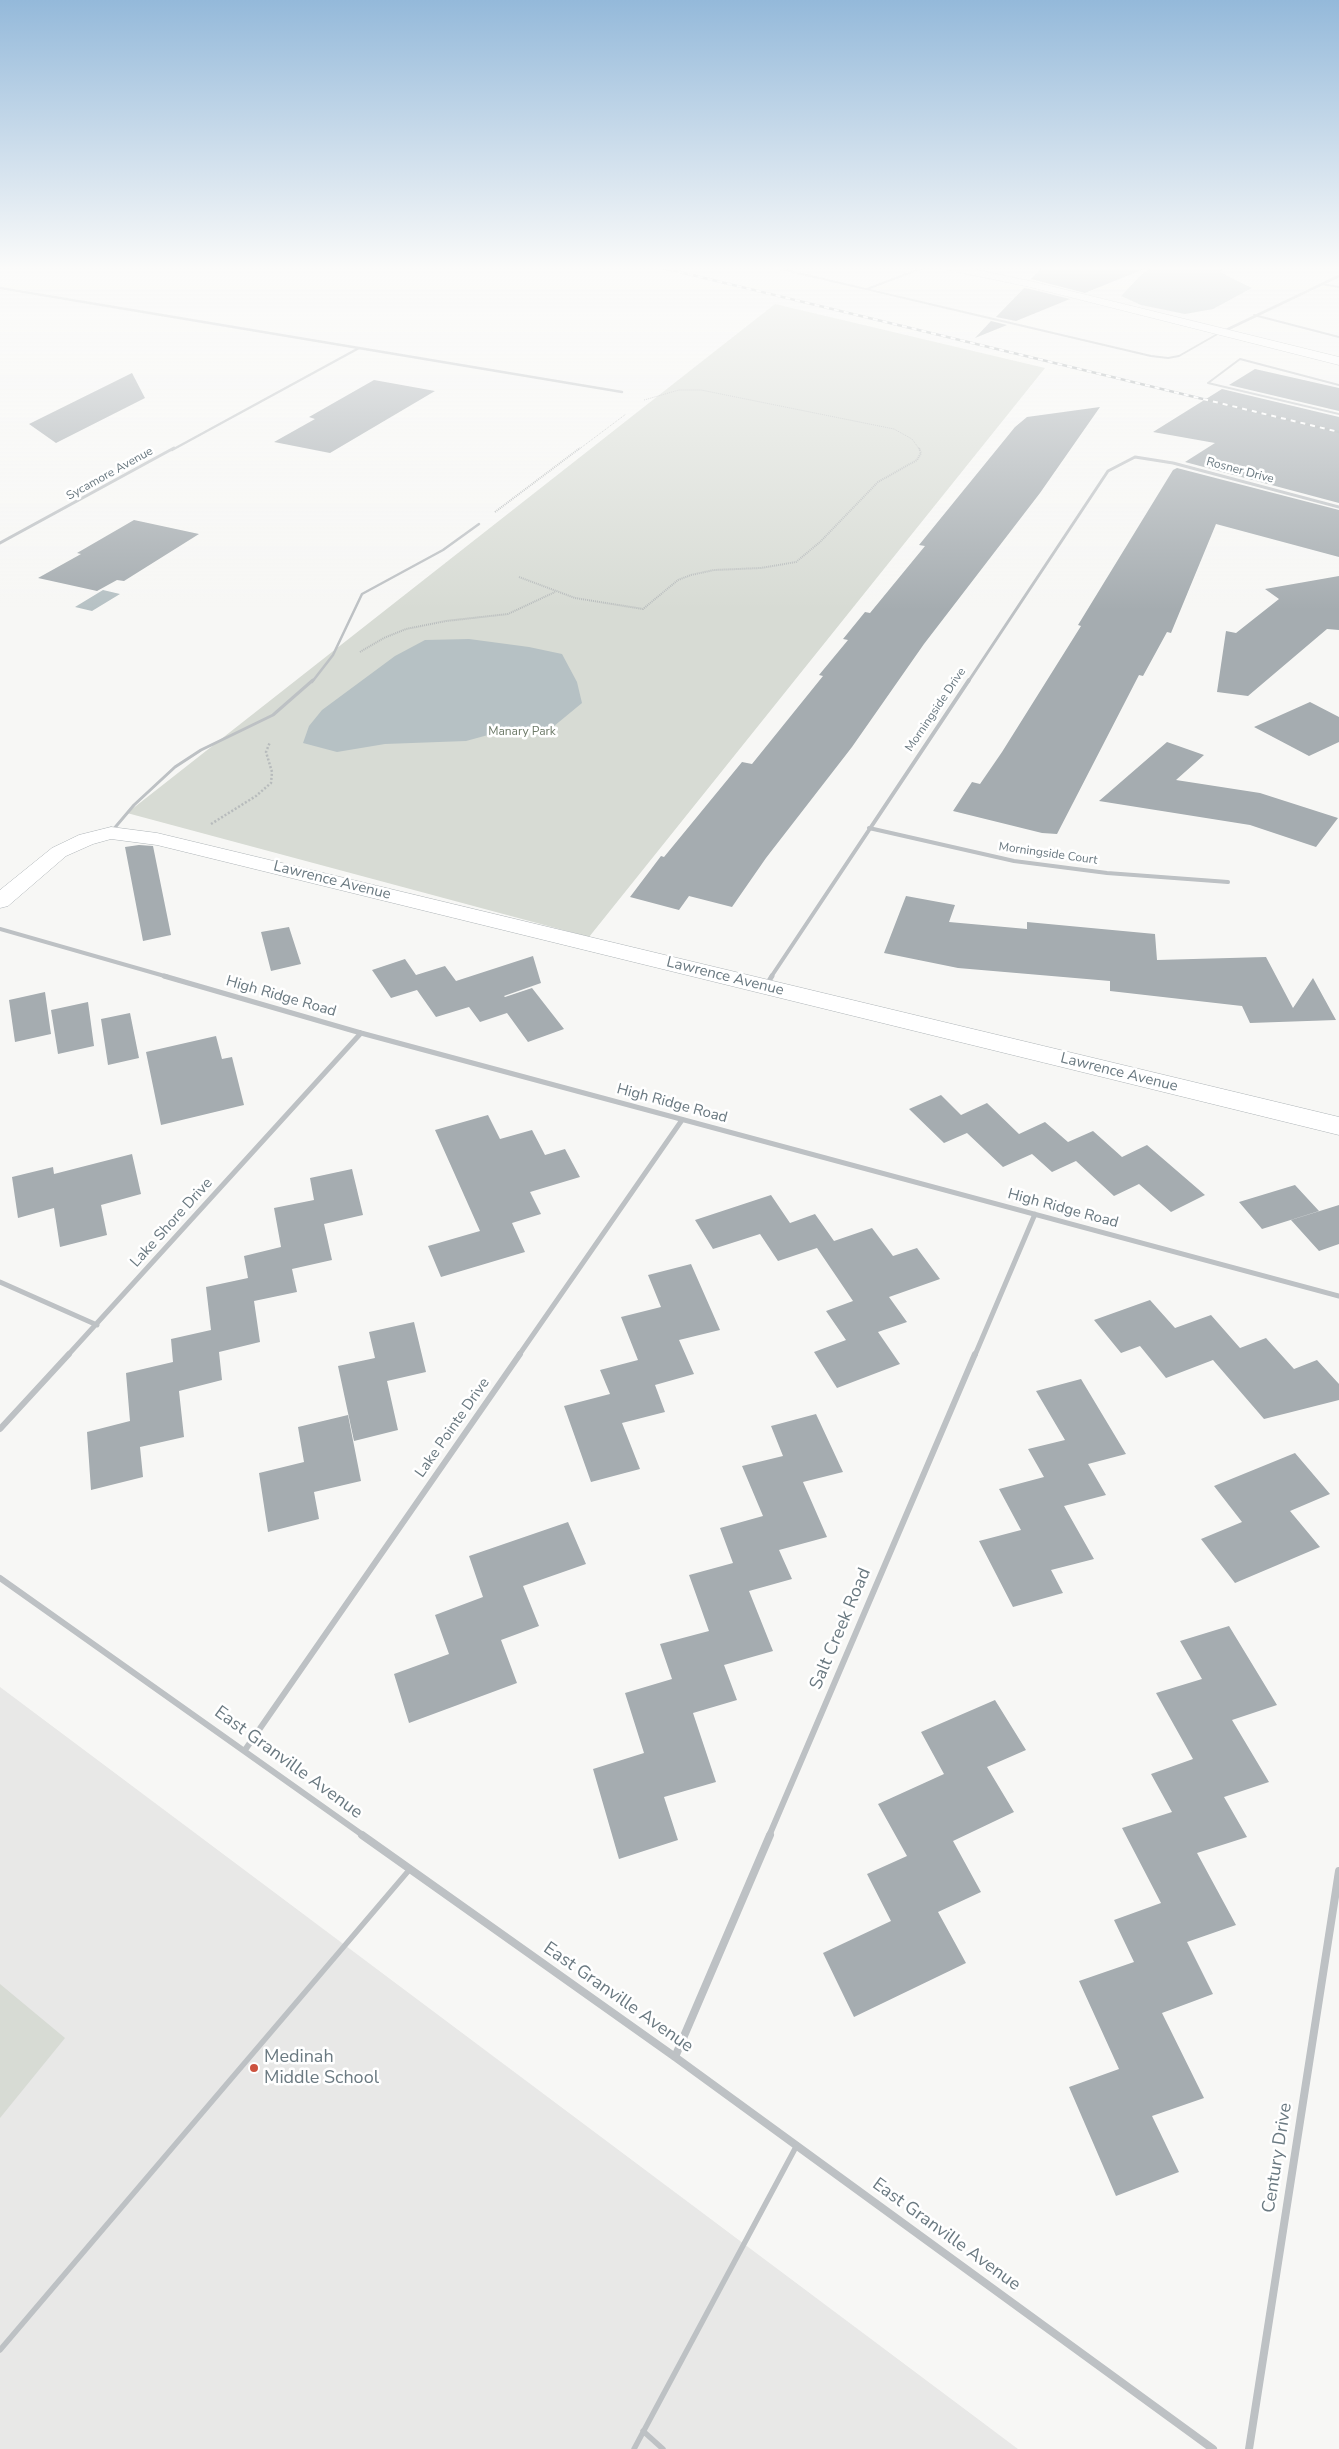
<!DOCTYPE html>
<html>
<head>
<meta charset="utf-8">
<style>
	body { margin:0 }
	canvas { display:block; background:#f7f7f5 }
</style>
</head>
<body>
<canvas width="1339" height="2449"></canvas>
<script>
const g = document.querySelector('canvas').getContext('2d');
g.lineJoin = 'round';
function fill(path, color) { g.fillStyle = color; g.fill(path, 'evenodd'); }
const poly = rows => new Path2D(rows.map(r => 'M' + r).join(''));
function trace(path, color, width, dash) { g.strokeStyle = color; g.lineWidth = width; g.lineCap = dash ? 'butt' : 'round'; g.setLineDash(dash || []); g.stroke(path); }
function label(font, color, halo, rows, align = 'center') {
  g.font = font + ' "Nunito Sans",sans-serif'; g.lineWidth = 5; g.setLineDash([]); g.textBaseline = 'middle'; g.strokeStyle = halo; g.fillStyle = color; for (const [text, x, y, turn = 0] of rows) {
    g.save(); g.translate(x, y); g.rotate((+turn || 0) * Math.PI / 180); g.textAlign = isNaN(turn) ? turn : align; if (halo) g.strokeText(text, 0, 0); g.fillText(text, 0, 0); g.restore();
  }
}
const built = poly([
	[0,1687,1018,2449,0,2449]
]);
const green = poly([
	[775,304,1045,368,589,937,127,813],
	[0,1984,65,2038,0,2118]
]);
const water = poly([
	[1153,267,1222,267,1221,272,1227,276,1252,288,1213,309,1185,314,1141,305,1121,296,1141,275],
	[103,590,120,594,92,611,75,607],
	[469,639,529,647,562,654,577,682,582,703,548,731,499,732,466,741,385,744,337,752,303,743,309,726,322,710,395,656,425,640]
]);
const building = poly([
	[1043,267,1146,267,1146,268,1085,293,1031,279],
	[1024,288,1030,289,1070,299,1016,321,996,317],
	[991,321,1007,325,975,338],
	[1255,369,1339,388,1339,411,1229,385],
	[132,373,145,398,56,443,29,424],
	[374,380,435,391,330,453,274,442,315,419,309,417],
	[1222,389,1339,417,1339,503,1185,462,1215,443,1153,432],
	[1100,407,1040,493,924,644,852,747,766,858,732,907,689,896,679,910,630,897,661,856,664,857,742,762,752,764,823,676,819,675,848,640,843,639,865,612,870,613,925,546,919,545,1015,427,1027,417],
	[1177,468,1339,510,1339,557,1216,524,1171,633,1167,632,1143,676,1139,675,1057,834,1042,833,953,811,972,782,980,784,1002,752,1081,626,1078,625,1173,470],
	[134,520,199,534,124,581,117,580,97,591,38,578,81,554,77,553],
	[1339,576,1339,630,1327,629,1248,696,1217,692,1226,631,1236,633,1279,599,1265,589],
	[1310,702,1339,717,1339,742,1309,756,1254,727],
	[1167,742,1204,755,1176,780,1260,793,1338,818,1316,847,1250,825,1099,801],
	[139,845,153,846,171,935,143,941,125,847],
	[906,896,955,905,949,922,1027,929,1027,922,1155,934,1157,960,1266,957,1293,1008,1313,978,1336,1020,1250,1023,1242,1006,1110,991,1110,981,958,968,884,953],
	[289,927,301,964,271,971,261,932],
	[533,956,541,983,504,996,505,997,532,988,564,1029,528,1042,507,1013,480,1022,469,1007,436,1017,417,990,391,998,372,970,405,959,416,975,445,966,456,981],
	[45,992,51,1034,15,1042,9,1000],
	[88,1002,94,1046,58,1054,51,1010],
	[130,1013,139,1058,108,1065,101,1019],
	[216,1036,222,1059,232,1057,244,1105,161,1125,146,1052],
	[941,1095,961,1115,987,1103,1019,1134,1045,1122,1068,1142,1093,1131,1122,1157,1147,1145,1205,1195,1171,1212,1139,1184,1114,1196,1076,1161,1052,1172,1032,1154,1003,1167,967,1133,944,1143,909,1109],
	[488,1115,500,1139,532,1130,545,1155,565,1149,580,1177,530,1192,541,1214,512,1223,525,1252,441,1277,428,1246,480,1231,435,1130],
	[132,1154,141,1194,101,1205,107,1235,60,1247,54,1208,18,1218,12,1177,53,1167,54,1174],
	[352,1169,363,1215,324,1224,332,1260,292,1269,297,1292,254,1301,260,1342,219,1352,222,1380,179,1391,184,1437,140,1447,143,1477,91,1490,87,1432,130,1421,126,1373,173,1362,171,1339,211,1330,206,1287,248,1278,244,1256,281,1247,274,1208,314,1200,310,1178],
	[1295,1185,1319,1211,1262,1229,1239,1202],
	[771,1195,790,1223,815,1214,834,1241,872,1228,893,1256,917,1248,940,1279,889,1297,907,1322,878,1332,900,1364,837,1388,814,1352,846,1340,826,1311,853,1301,817,1248,778,1261,760,1234,713,1249,695,1220],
	[1339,1205,1339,1244,1319,1251,1291,1220],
	[691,1264,720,1330,679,1340,694,1374,655,1385,665,1412,622,1423,640,1469,591,1482,564,1406,610,1394,600,1370,638,1360,621,1317,661,1307,648,1275],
	[1150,1300,1175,1328,1211,1315,1240,1348,1266,1338,1294,1369,1317,1360,1339,1384,1339,1400,1264,1419,1213,1360,1166,1378,1140,1346,1121,1353,1094,1320],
	[414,1322,426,1372,387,1381,398,1430,354,1441,338,1366,375,1358,369,1332],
	[1081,1379,1126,1454,1088,1464,1106,1495,1064,1506,1094,1559,1051,1570,1063,1593,1013,1607,979,1541,1021,1530,999,1489,1044,1477,1028,1449,1065,1440,1036,1391],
	[816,1414,843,1472,803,1482,827,1537,779,1550,792,1579,749,1591,773,1651,724,1665,737,1700,693,1713,716,1782,664,1797,678,1840,619,1859,593,1769,644,1753,625,1693,672,1679,660,1644,709,1631,689,1575,733,1563,720,1528,763,1516,742,1466,783,1456,771,1426],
	[348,1415,361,1481,314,1492,319,1519,268,1532,259,1473,304,1462,298,1427],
	[1295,1453,1330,1494,1290,1511,1320,1547,1235,1583,1201,1539,1242,1522,1214,1486],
	[568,1522,586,1564,523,1586,539,1626,501,1640,517,1683,409,1723,394,1674,449,1654,435,1615,483,1597,469,1556],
	[1229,1626,1277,1705,1232,1720,1269,1782,1224,1797,1247,1837,1197,1853,1236,1925,1187,1942,1213,1994,1162,2013,1204,2098,1152,2116,1179,2172,1116,2196,1069,2087,1119,2069,1079,1981,1134,1962,1114,1920,1161,1903,1122,1828,1172,1812,1151,1774,1193,1759,1156,1693,1202,1679,1180,1641],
	[995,1700,1026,1750,987,1767,1014,1812,953,1841,981,1892,938,1912,966,1963,854,2017,823,1953,891,1921,867,1874,907,1856,878,1804,944,1774,921,1732]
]);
const pathFar2 = poly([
	[644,400,679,390,701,390,894,429,912,439,920,450],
	[578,450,626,414]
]);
const pathFar1 = poly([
	[495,512,580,448],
	[519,577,575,598,643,609,678,580,691,575,714,570,761,568,796,562,820,542,878,482,917,460,921,453,919,448],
	[360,652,384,638,406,629,446,621,508,614,555,592]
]);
const path = poly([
	[211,824,256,796,271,783,272,772,266,752,270,742]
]);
const laneFar3 = poly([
	[772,267,1151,356,1168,358,1179,356,1221,332],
	[1322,284,1339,287],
	[867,289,925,267],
	[1254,315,1339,337],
	[1339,385,1240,359,1208,383,1339,414]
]);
const laneFar2 = poly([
	[312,682,333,655,362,594,443,550,479,524]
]);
const laneFar1 = poly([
	[112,831,134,805,175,767,201,750,273,715,313,680]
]);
const lane = poly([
	[0,2350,410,1869],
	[643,2431,663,2449],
	[634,2449,797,2145]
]);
const streetFar5 = poly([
	[0,288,622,392],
	[1222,332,1339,276],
	[172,450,359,348]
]);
const streetFar4 = poly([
	[0,543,174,448],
	[968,682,1108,471,1135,457,1173,463,1339,507]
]);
const streetFar3 = poly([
	[869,828,1014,861,1107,873,1228,882],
	[0,929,168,977],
	[771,977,969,680]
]);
const streetFar2 = poly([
	[164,976,361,1033,1339,1296],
	[767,984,772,976],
	[0,1282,97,1325],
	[68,1355,361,1033],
	[519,1355,682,1120],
	[975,1355,1035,1214]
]);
const streetFar1 = poly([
	[0,1429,69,1354],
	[0,1578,364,1836],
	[245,1750,520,1354],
	[769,1836,975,1354]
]);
const street = poly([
	[362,1835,675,2057,1213,2449],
	[675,2057,770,1835],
	[1249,2449,1339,1871]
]);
const secondary = poly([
	[942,267,964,267,1030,281,1339,357,1339,365,1030,287,948,270,942,267],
	[111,827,157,833,1339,1117,1339,1135,157,845,111,839,93,844,66,856,8,906,0,908,0,890,52,848,79,835,111,827]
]);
const rail = poly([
	[659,267,1339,432]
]);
const markers = [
	[254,2068,5,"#cc523f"]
];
const farStreetnames = [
	["Rosner Drive",1240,471,15],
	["Sycamore Avenue",110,474,-29],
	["Morningside Drive",936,710,-56],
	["Morningside Court",1048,854,8]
];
const farParknames = [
	["Manary Park",522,732]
];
const streetNames = [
	["Lawrence Avenue",332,881,14],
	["Lawrence Avenue",725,977,14],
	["High Ridge Road",281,997,16],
	["Lawrence Avenue",1119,1073,14],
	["High Ridge Road",672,1104,15],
	["High Ridge Road",1063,1209,15],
	["Lake Shore Drive",172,1223,-48],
	["Lake Pointe Drive",453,1428,-55]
];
const nearStreetnames = [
	["Salt Creek Road",841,1629,-67],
	["East Granville Avenue",288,1763,36],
	["East Granville Avenue",618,1998,35],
	["Century Drive",1278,2158,-81],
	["East Granville Avenue",946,2235,36]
];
const nearPoinames = [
	["Medinah",264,2058],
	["Middle School",264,2079]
];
fill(built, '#e8e8e7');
fill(green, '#d7dbd4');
fill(water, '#b6c1c4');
fill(building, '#a5acb0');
trace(secondary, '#afb5b8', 1);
trace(pathFar2, '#b7bbbc', 1, [1, 1]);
trace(pathFar1, '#b7bbbc', 2, [1, 1]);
trace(path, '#b7bbbc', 2.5, [2, 2]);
trace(laneFar3, '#bdc1c4', 2);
trace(laneFar2, '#bdc1c4', 2.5);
trace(laneFar1, '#bdc1c4', 3);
trace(lane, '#bdc1c4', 5.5);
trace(streetFar5, '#bdc1c4', 2.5);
trace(streetFar4, '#bdc1c4', 3);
trace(streetFar3, '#bdc1c4', 4);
trace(streetFar2, '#bdc1c4', 5);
trace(streetFar1, '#bdc1c4', 6);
trace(street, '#bdc1c4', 8);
fill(secondary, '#fff');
trace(rail, '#9fa6a9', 2.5);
trace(rail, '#fff', 2, [5]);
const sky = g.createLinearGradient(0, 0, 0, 610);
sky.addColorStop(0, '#94b9da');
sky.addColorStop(0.44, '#fbfbfa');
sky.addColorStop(1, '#fbfbfa00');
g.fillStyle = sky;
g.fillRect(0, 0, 1339, 610);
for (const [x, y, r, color] of markers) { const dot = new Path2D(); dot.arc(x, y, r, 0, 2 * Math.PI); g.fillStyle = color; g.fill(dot); trace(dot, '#fff', 2); }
label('12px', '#6a7981', '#fff', farStreetnames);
label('12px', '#6d7a68', '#fff', farParknames);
label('15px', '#6a7981', '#fff', streetNames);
label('18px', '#6a7981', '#fff', nearStreetnames);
label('18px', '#6a7981', '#fff', nearPoinames, 'left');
</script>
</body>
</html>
